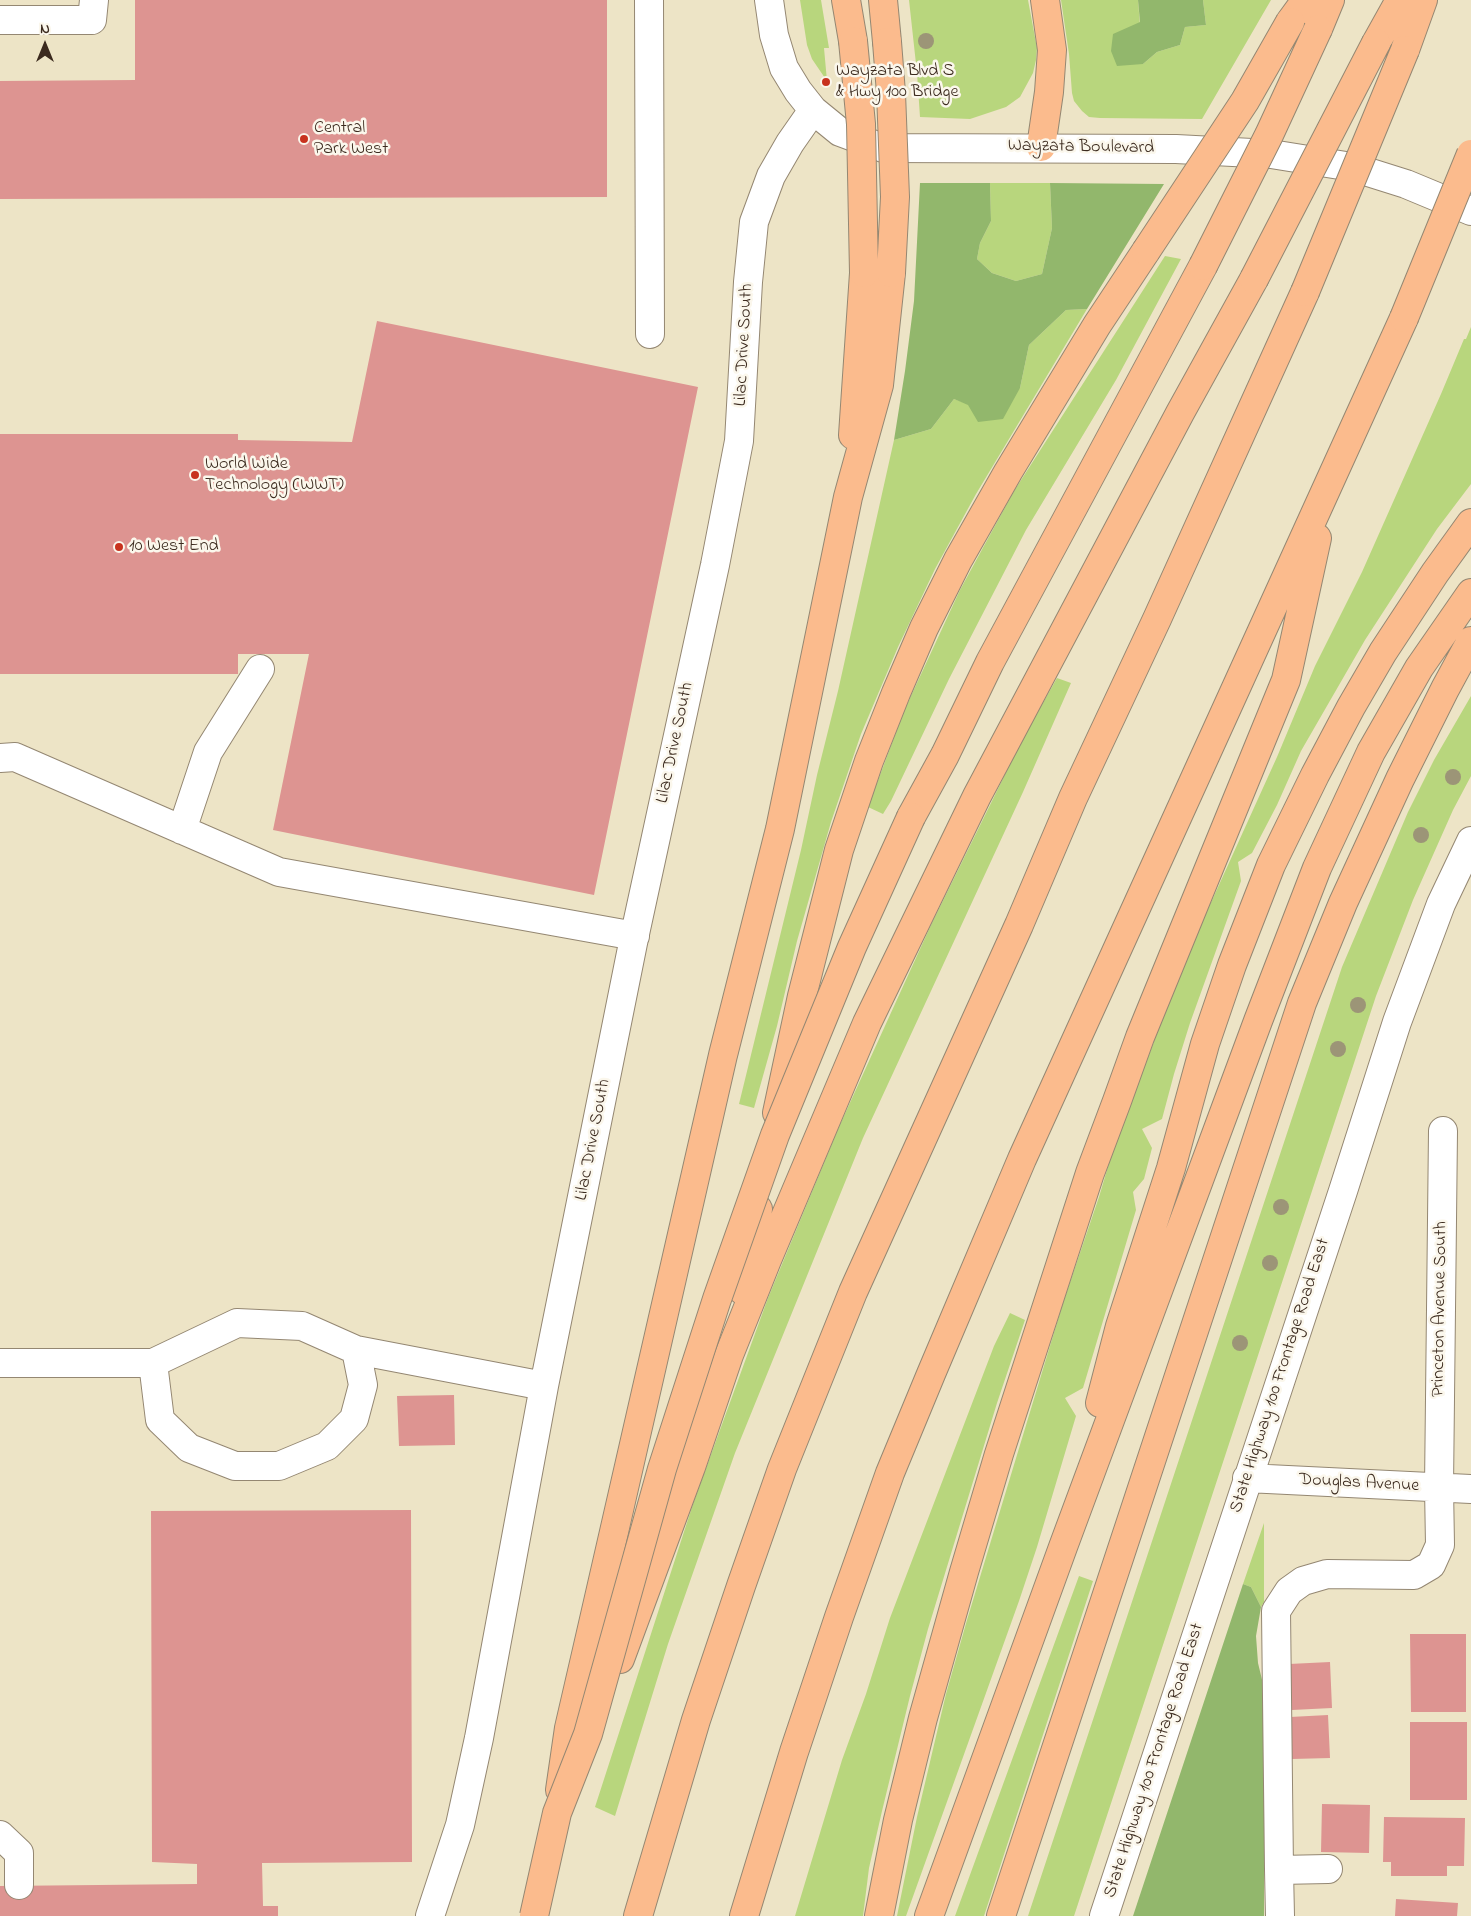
<!DOCTYPE html>
<html>
<head>
<meta charset="utf-8">
<style>
	body { margin:0 }
	#map { position:relative; width:1471px; height:1916px; overflow:hidden; background:#ede4c6; font-family:"Indie Flower",sans-serif }
	canvas { display:block }
	.north { position:absolute; left:20px; top:20px; width:50px; height:50px; -webkit-text-stroke:4px #fbf7ec; paint-order:stroke; rotate:0deg; font-size:14px; font-weight:700; line-height:20px; text-align:center; color:#3b2a1e }
	.north::after { content:''; display:block; margin:auto; width:18px; height:22px; background:#3b2a1e; clip-path:polygon(50% 0,100% 100%,50% 72%,0 100%) }
</style>
</head>
<body>
<div id="map">
<canvas width="1471" height="1916"></canvas>
<div class="north">N</div>
</div>
<script>
const g = document.querySelector('canvas').getContext('2d');
g.lineJoin = 'round';
function fill(path, color) { g.fillStyle = color; g.fill(path, 'evenodd'); }
const poly = rows => new Path2D(rows.map(r => 'M' + r).join(''));
function trace(path, color, width, dash) { g.strokeStyle = color; g.lineWidth = width; g.lineCap = dash ? 'butt' : 'round'; g.setLineDash(dash || []); g.stroke(path); }
function label(font, color, halo, rows, align = 'center') {
  g.font = font + ' "Indie Flower",sans-serif'; g.lineWidth = 5; g.setLineDash([]); g.textBaseline = 'middle'; g.strokeStyle = halo; g.fillStyle = color; for (const [text, x, y, turn = 0] of rows) {
    g.save(); g.translate(x, y); g.rotate((+turn || 0) * Math.PI / 180); g.textAlign = isNaN(turn) ? turn : align; if (halo) g.strokeText(text, 0, 0); g.fillText(text, 0, 0); g.restore();
  }
}
const green = poly([
	[800,0,821,0,829,48,824,48,827,81,812,59,807,45],
	[909,0,1028,0,1037,48,1036,60,1033,73,1020,97,1006,107,970,119,920,117,917,73],
	[1061,0,1138,0,1143,64,1157,52,1180,45,1185,27,1206,25,1203,0,1271,0,1202,119,1100,118,1089,117,1082,111,1074,101,1072,93,1069,54],
	[990,183,1050,183,1052,228,1042,274,1016,281,992,273,977,259,980,243,991,221],
	[1165,256,1181,259,1116,380,1026,530,949,679,891,801,883,814,868,807,904,711,960,590,985,544,1014,491],
	[1087,309,976,494,935,569,898,647,861,734,831,822,797,941,777,1026,754,1108,739,1104,801,850,817,775,838,691,894,440,931,429,954,399,968,404,1020,388,1029,345,1066,310],
	[1471,327,1471,484,1437,529,1365,640,1301,751,1277,805,1252,853,1238,862,1241,881,1190,1023,1174,1074,1162,1119,1142,1129,1152,1148,1144,1179,1133,1192,1136,1210,1083,1388,1065,1398,1076,1416,1037,1547,1019,1601,906,1916,897,1916,917,1817,946,1694,967,1620,1063,1303,1099,1197,1112,1153,1179,975,1199,929,1277,757,1315,666,1362,572,1441,394,1464,339,1466,339],
	[1057,678,1071,683,1023,792,863,1138,735,1453,668,1644,615,1816,595,1807,693,1504,768,1298,838,1129,931,925,1022,740],
	[1471,696,1471,776,1453,810,1413,900,1376,996,1074,1916,1028,1916,1342,967,1408,812,1434,760],
	[1010,1313,1025,1320,997,1403,928,1629,910,1696,882,1811,869,1868,863,1916,795,1916,842,1760,866,1694,890,1618,994,1346],
	[1264,1523,1264,1602,1261,1607,1251,1587,1243,1584],
	[1079,1576,1093,1581,984,1916,955,1916]
]);
const forest = poly([
	[1138,0,1203,0,1206,25,1185,27,1180,45,1157,52,1143,64,1117,66,1111,51,1113,34,1140,22],
	[920,183,990,183,991,221,980,243,977,259,992,273,1016,281,1042,274,1052,228,1050,183,1164,184,1087,309,1066,310,1029,345,1020,388,1003,419,978,422,968,405,954,399,931,429,894,440,905,371,914,301],
	[1243,1584,1251,1587,1261,1607,1256,1636,1258,1663,1264,1688,1264,1916,1133,1916]
]);
const building = poly([
	[135,0,607,0,607,197,0,199,0,81,135,80],
	[377,321,698,387,594,895,273,830,309,654,238,654,238,674,0,674,0,434,238,434,238,440,352,442],
	[454,1395,455,1445,399,1446,397,1396],
	[411,1510,412,1862,262,1863,263,1906,278,1906,278,1916,0,1916,0,1886,197,1884,197,1864,152,1862,151,1511],
	[1410,1634,1466,1634,1466,1712,1411,1712],
	[1330,1662,1332,1708,1292,1710,1289,1664],
	[1328,1715,1330,1758,1292,1759,1290,1717],
	[1410,1722,1467,1722,1467,1800,1410,1800],
	[1322,1804,1370,1805,1369,1853,1321,1852],
	[1384,1817,1465,1818,1464,1866,1447,1866,1447,1876,1391,1876,1391,1862,1383,1862],
	[1396,1899,1458,1903,1457,1916,1395,1916]
]);
const minor = poly([
	[649,0,650,334],
	[769,0,774,35,784,68,798,91,813,110,840,132,883,148,1176,149,1271,154,1352,167,1406,184,1471,211],
	[0,20,92,20,94,0],
	[0,758,15,757,279,872,635,936],
	[182,830,208,752,260,669],
	[356,1350,544,1386],
	[0,1363,153,1363,237,1323,302,1326,356,1350,363,1385,354,1419,327,1446,279,1466,235,1466,189,1448,160,1420,153,1363],
	[1247,1478,1471,1489],
	[0,1835,19,1853,19,1885],
	[1328,1869,1279,1870,1276,1611,1289,1591,1303,1581,1327,1574,1414,1575,1431,1565,1440,1545,1439,1487,1443,1131],
	[1279,1870,1280,1916],
	[430,1916,460,1825,479,1738,544,1386,633,943,715,565,739,441,748,282,754,222,771,176,790,143,813,110],
	[1104,1916,1343,1191,1397,1022,1441,904,1471,841]
]);
const highway = poly([
	[846,0,853,41],
	[883,0,887,42],
	[1290,22,1306,0],
	[1318,29,1330,0],
	[1376,43,1400,0],
	[1405,50,1423,0],
	[1041,147,1049,92,1052,50,1045,0],
	[853,435,864,273],
	[911,817,945,755,990,662,1203,266],
	[777,1113,802,996,839,850,869,761,896,693,924,628,958,560,1008,472,1097,325,1146,251],
	[742,1290,758,1209],
	[1100,1403,1120,1326,1171,1168,1205,1044,1232,965,1271,865,1315,775,1351,707,1383,652,1435,573,1471,523],
	[620,1659,691,1467,729,1355,767,1260,867,1023,977,796,1180,413,1254,279],
	[560,1790,569,1728,587,1650,723,1055,780,829,848,497,879,385,891,273],
	[638,1916,696,1720,741,1586,782,1469,853,1292,1019,925,1073,798,1157,619,1305,292],
	[744,1916,794,1752,839,1617,890,1473,931,1374,1022,1159,1404,318],
	[879,1916,898,1820,923,1718,964,1572,999,1454,1090,1173,1117,1101,1140,1037,1286,680,1317,538],
	[929,1916,1063,1547,1258,1021,1317,868,1371,752,1419,668,1471,593],
	[1001,1916,1302,1003,1343,903,1400,779,1445,689,1471,641]
]);
const highwayBridge = poly([
	[853,41,861,124,864,273],
	[887,42,891,93,895,197,891,273],
	[1146,251,1245,101,1290,22],
	[1203,266,1269,135,1318,29],
	[1254,279,1376,43],
	[1305,292,1405,50],
	[1404,318,1471,154],
	[534,1916,557,1813,588,1734,662,1469,717,1299,775,1135,852,947,911,817]
]);
const trees = [
	[926,41],
	[1453,777],
	[1421,835],
	[1358,1005],
	[1338,1049],
	[1281,1207],
	[1270,1263],
	[1240,1343]
];
const markers = [
	[826,82,5,"#c8321e"],
	[304,139,5,"#c8321e"],
	[195,475,5,"#c8321e"],
	[119,547,5,"#c8321e"]
];
const poiNames = [
	["Wayzata Blvd S",836,72],
	["& Hwy 100 Bridge",836,93],
	["Central",314,129],
	["Park West",314,150],
	["World Wide",205,465],
	["Technology (WWT)",205,486],
	["10 West End",129,547]
];
const streetNames = [
	["Wayzata Boulevard",1081,148,1],
	["Lilac Drive South",745,345,-87],
	["Lilac Drive South",676,743,-78],
	["Lilac Drive South",594,1140,-79],
	["Princeton Avenue South",1441,1309,-89],
	["State Highway 100 Frontage Road East",1281,1376,-72],
	["Douglas Avenue",1359,1484,3],
	["State Highway 100 Frontage Road East",1155,1761,-72]
];
fill(green, '#b8d67d');
fill(forest, '#92b76c');
fill(building, '#dd9491');
trace(minor, '#948772', 30);
trace(highway, '#948772', 30);
trace(minor, '#fff', 28);
trace(highway, '#fbbb8d', 28);
trace(highwayBridge, '#948772', 30, []);
trace(highwayBridge, '#fbbb8d', 28);
g.fillStyle = '#9c9577';
for (const [x, y] of trees) { g.beginPath(); g.arc(x, y, 8, 0, 2 * Math.PI); g.fill(); }
for (const [x, y, r, color] of markers) { const dot = new Path2D(); dot.arc(x, y, r, 0, 2 * Math.PI); g.fillStyle = color; g.fill(dot); trace(dot, '#fbf7ec', 2); }
label('18px', '#3b2a1e', '#fbf7ec', poiNames, 'left');
label('18px', '#3b2a1e', '#fbf7ec', streetNames);
</script>
</body>
</html>
